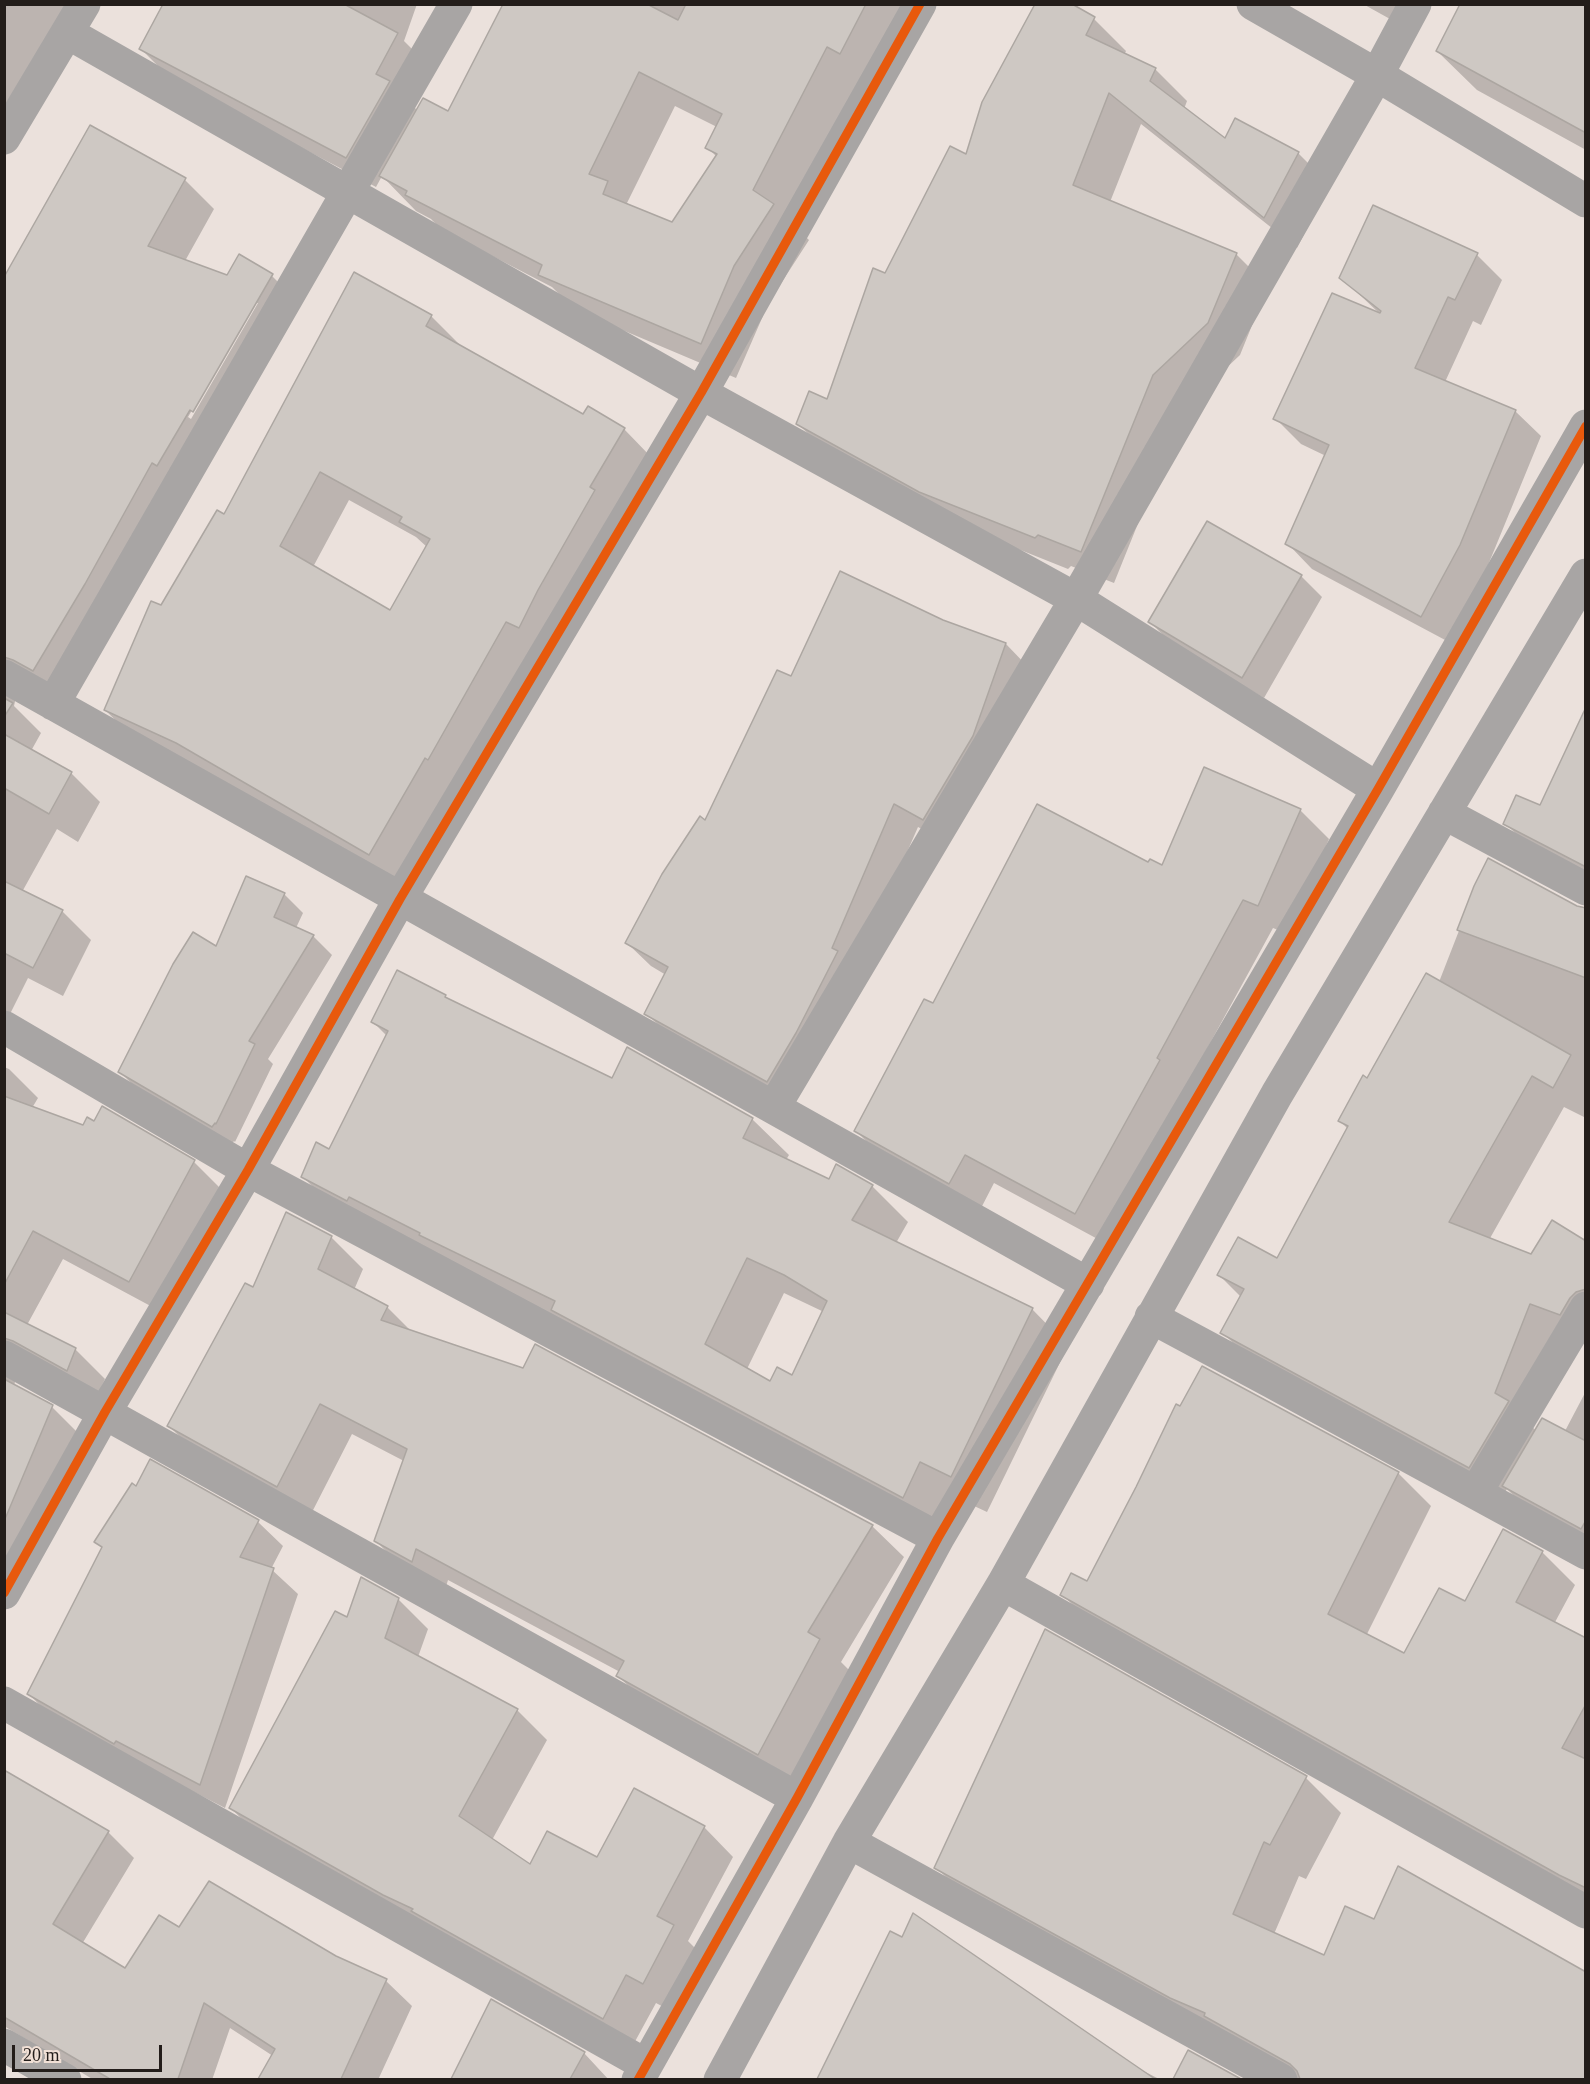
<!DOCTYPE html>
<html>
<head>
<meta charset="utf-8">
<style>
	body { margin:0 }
	#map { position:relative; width:1590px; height:2084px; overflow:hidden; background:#ebe1dc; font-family:Georgia,serif }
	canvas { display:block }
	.frame { position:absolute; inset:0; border:6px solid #231d1a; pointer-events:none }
	.scale { position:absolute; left:12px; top:2045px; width:150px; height:27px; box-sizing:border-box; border:3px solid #231d1a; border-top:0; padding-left:8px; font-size:18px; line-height:21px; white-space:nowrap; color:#231d1a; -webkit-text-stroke:4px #f1e0d6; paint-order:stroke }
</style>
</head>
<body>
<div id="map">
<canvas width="1590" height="2084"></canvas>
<div class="frame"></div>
<div class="scale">20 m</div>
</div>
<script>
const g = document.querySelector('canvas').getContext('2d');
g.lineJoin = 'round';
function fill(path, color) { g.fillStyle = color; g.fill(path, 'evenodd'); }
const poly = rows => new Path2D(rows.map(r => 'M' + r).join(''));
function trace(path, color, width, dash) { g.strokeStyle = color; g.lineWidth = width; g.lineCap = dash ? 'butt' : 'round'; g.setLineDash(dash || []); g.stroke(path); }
const shadow = poly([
	[4,4,75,4,4,122],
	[165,4,417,4,404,41,427,64,407,100,418,111,449,113,504,4,920,4,790,222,809,240,769,302,736,378,575,310,552,287,442,230,431,219,416,211,382,176,376,187,171,79,141,49],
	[675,106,717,127,707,147,717,157,673,224,632,207,627,203],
	[1069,4,1094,19,1126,51,1124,55,1155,69,1187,101,1184,109,1225,140,1298,153,1330,185,1297,248,1141,124,1110,202,1236,254,1268,286,1240,355,1185,407,1114,583,1071,566,1068,569,953,523,830,455,797,423,828,401,886,274],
	[1363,4,1397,4,1390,19],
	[1586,4,1586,150,1477,90,1437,51],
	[90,127,185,180,214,209,185,261,227,276,272,276,301,305,62,699,16,697,14,706,41,733,31,751,71,773,100,802,78,842,57,829,22,892,62,911,91,940,63,996,28,978,7,1020,4,1019,4,278],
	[255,303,258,303,191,419,188,417],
	[1477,255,1502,280,1481,325,1473,321,1445,382,1515,411,1541,436,1486,570,1447,641,1312,569,1287,543,1326,456,1301,444,1275,418,1379,313,1341,277],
	[431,316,460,345,459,346,584,417,624,429,653,459,399,883,135,739,105,710,162,607,225,516],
	[349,500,416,537,427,547,391,612,313,567],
	[1301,576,1322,597,1264,698,1171,643,1150,622],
	[943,622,1006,644,1029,668,947,842,918,827,855,971,791,1105,670,1037,646,1013,666,975,651,966,627,943,706,822,791,678],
	[1586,711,1586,881,1537,855,1505,823,1541,807],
	[1300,810,1329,839,1288,934,1273,928,1186,1087,1105,1243,994,1183,979,1212,885,1160,856,1131,934,1005,1149,864,1162,868],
	[1476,887,1586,909,1586,1118,1564,1107,1489,1240,1531,1256,1586,1243,1586,1324,1528,1422,1536,1431,1565,1431,1586,1391,1586,1542,1530,1512,1507,1489,1501,1499,1254,1364,1222,1332,1241,1297,1219,1275,1277,1260,1348,1129,1339,1120,1439,982],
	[284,894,303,913,296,928,313,936,332,955,268,1059,273,1064,235,1142,234,1141,231,1145,139,1091,120,1072,217,948],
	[445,996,451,1002,613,1080,752,1119,789,1155,786,1160,829,1181,872,1186,908,1222,896,1243,1032,1309,1068,1346,987,1512,957,1498,939,1533,339,1213,303,1177,329,1151,387,1036,373,1022],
	[784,1293,824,1312,793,1377,771,1383,747,1369],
	[4,1067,9,1069,38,1098,32,1108,84,1127,194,1162,223,1191,158,1310,63,1259,27,1325,76,1350,105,1379,96,1398,16,1378,14,1386,52,1407,81,1436,4,1590],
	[331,1237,363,1269,354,1290,387,1307,412,1332,872,1526,904,1557,841,1662,851,1672,790,1785,650,1707,618,1676,620,1672,448,1580,444,1593,407,1573,376,1541,404,1461,352,1434,309,1518,201,1458,169,1426,254,1289],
	[150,1461,258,1522,283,1546,271,1569,298,1594,225,1808,53,1719,29,1694,103,1549,96,1542,136,1488],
	[1398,1473,1431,1506,1366,1636,1404,1655,1465,1603,1542,1552,1575,1585,1554,1624,1586,1640,1586,1903,1095,1628,1062,1594,1088,1583],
	[398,1599,428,1629,418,1657,517,1710,547,1740,492,1840,530,1866,598,1859,704,1827,733,1857,688,1941,703,1956,673,2012,656,2003,632,2047,260,1838,231,1808,348,1620],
	[4,1771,108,1832,134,1858,82,1944,126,1970,180,1929,335,1957,386,1981,412,2006,378,2080,259,2080,273,2056,230,2028,212,2080,94,2080,4,2026],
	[1306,1778,1341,1813,1306,1879,1299,1876,1274,1934,1325,1957,1375,1921,1586,1974,1586,2080,1293,2080,971,1903,936,1867],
	[891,1933,1130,2064,1161,2080,817,2080],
	[491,2001,584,2053,609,2080,453,2080],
	[1188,2052,1238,2080,1175,2080]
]);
const building = poly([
	[163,4,344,4,398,33,376,74,390,81,346,158,139,49,163,4],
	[503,4,647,4,678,20,686,4,866,4,840,54,827,47,753,190,774,204,734,266,701,344,538,275,542,265,405,195,407,191,379,176,423,98,448,111,503,4],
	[639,72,722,114,705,148,717,154,672,222,603,194,608,181,589,174,639,72],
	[1035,4,1072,4,1095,17,1086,35,1156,68,1150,81,1225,138,1235,118,1299,152,1264,218,1109,93,1073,185,1237,253,1208,323,1153,375,1081,552,1038,535,1035,538,919,492,796,424,809,391,827,399,873,268,885,273,950,146,966,154,982,102,1035,4],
	[1460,4,1586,4,1586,133,1436,51,1460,4],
	[90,125,186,178,148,246,227,275,239,254,273,274,193,412,190,410,157,466,152,463,85,584,33,671,13,660,4,657,4,277,90,125],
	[1373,205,1478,253,1455,300,1448,297,1415,368,1516,410,1460,545,1421,617,1285,544,1329,445,1273,419,1332,293,1380,313,1381,311,1339,278,1373,205],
	[354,272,432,315,426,326,583,414,588,406,625,428,590,487,595,490,538,590,519,628,506,622,428,760,425,758,369,855,176,743,104,710,151,601,161,605,217,510,224,514,354,272],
	[320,472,402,517,399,522,430,539,390,610,280,546,320,472],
	[1207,521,1302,575,1242,678,1148,622,1207,521],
	[840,571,943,620,1006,643,973,736,923,820,894,804,832,948,838,951,796,1033,767,1082,644,1014,668,967,625,943,662,874,700,816,705,820,777,670,791,676,840,571],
	[4,698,13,703,4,717,4,698],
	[1586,707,1586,867,1503,824,1516,795,1540,805,1586,707],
	[4,734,72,772,49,814,4,788,4,734],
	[1204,767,1301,809,1258,906,1243,900,1157,1058,1160,1060,1075,1214,965,1155,949,1184,854,1131,924,999,933,1003,1037,804,1148,862,1150,859,1162,865,1204,767],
	[1488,858,1577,906,1586,908,1586,978,1457,930,1474,886,1488,858],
	[246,876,285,893,274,917,314,935,249,1041,255,1044,216,1124,215,1123,212,1127,118,1072,173,964,193,932,216,946,246,876],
	[4,881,63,910,33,968,4,953,4,881],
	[397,970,446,995,445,997,612,1078,627,1047,753,1118,743,1138,829,1179,836,1164,873,1185,852,1220,1033,1308,951,1477,920,1462,903,1498,551,1310,555,1301,419,1235,420,1233,349,1197,347,1201,301,1177,316,1142,329,1149,388,1031,371,1022,397,970],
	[747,1258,784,1275,827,1301,792,1375,777,1367,770,1381,705,1344,747,1258],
	[1426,973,1571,1055,1553,1088,1532,1076,1449,1222,1531,1254,1552,1220,1586,1241,1586,1289,1576,1292,1570,1298,1560,1315,1530,1304,1495,1393,1509,1401,1469,1468,1220,1333,1244,1289,1217,1275,1238,1237,1277,1258,1348,1126,1338,1121,1363,1075,1367,1078,1426,973],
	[4,1096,83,1125,87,1117,94,1121,102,1106,195,1160,129,1282,33,1231,4,1285,4,1096],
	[286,1212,332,1236,318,1269,388,1306,381,1320,523,1368,535,1344,873,1525,808,1632,820,1639,758,1755,616,1676,624,1661,416,1549,412,1562,374,1541,407,1449,320,1404,277,1487,167,1426,245,1283,253,1287,286,1212],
	[4,1312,76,1348,67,1371,13,1341,4,1338,4,1312],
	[1202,1366,1399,1472,1328,1614,1404,1653,1439,1588,1465,1601,1503,1529,1543,1551,1516,1602,1586,1638,1586,1704,1562,1748,1586,1759,1586,1888,1559,1875,1060,1595,1071,1573,1087,1581,1136,1487,1176,1404,1180,1406,1202,1366],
	[4,1379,53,1405,5,1519,4,1519,4,1379],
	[1542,1418,1586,1441,1586,1520,1581,1529,1502,1486,1542,1418],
	[150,1459,259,1520,240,1557,274,1568,200,1785,116,1741,114,1744,27,1694,102,1547,94,1542,132,1483,136,1486,150,1459],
	[361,1577,399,1598,385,1638,518,1709,459,1816,530,1864,547,1831,597,1857,634,1788,705,1826,657,1916,674,1925,643,1984,626,1975,603,2019,411,1911,413,1909,383,1895,229,1808,335,1611,347,1617,361,1577],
	[1045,1629,1307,1776,1270,1845,1264,1842,1233,1914,1324,1955,1345,1906,1374,1919,1398,1866,1586,1972,1586,2079,1300,2079,1297,2071,1290,2064,1204,2016,1205,2013,1170,1998,934,1868,1045,1629],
	[4,1770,109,1831,53,1924,125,1968,159,1915,179,1927,209,1881,336,1956,387,1979,341,2079,258,2079,275,2049,204,2003,178,2079,110,2079,4,2017,4,1770],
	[913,1913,1155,2079,817,2079,890,1931,902,1937,913,1913],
	[491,1999,585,2052,570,2079,451,2079,491,1999],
	[1188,2050,1241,2079,1173,2079,1188,2050]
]);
const minor = poly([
	[1253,4,1377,75,1586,201],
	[68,33,701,393,1076,599,1378,789],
	[4,138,84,4],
	[4,676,1088,1284],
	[53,704,456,4],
	[1444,813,1586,889],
	[4,1027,248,1170,938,1538],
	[774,1107,1076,599,1377,75,1415,4],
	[1151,1317,1272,1382,1586,1553],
	[4,1357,797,1798],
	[1476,1492,1586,1308],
	[1003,1584,1586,1912],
	[4,1593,105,1412,248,1170,400,899,701,393,920,4],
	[4,1703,646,2065],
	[849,1842,1281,2080],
	[4,2045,65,2080],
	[638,2080,797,1798,938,1538,1378,789,1586,426],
	[720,2080,849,1842,1003,1584,1277,1094,1586,575]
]);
const cycleway = poly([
	[4,1593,105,1412,248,1170,400,899,701,393,920,4],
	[638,2080,797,1798,938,1538,1378,789,1586,426]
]);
fill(shadow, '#0003');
fill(building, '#cec8c3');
trace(building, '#aca6a1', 1.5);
trace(minor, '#a8a5a4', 33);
trace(cycleway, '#e8590c', 9);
</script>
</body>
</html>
